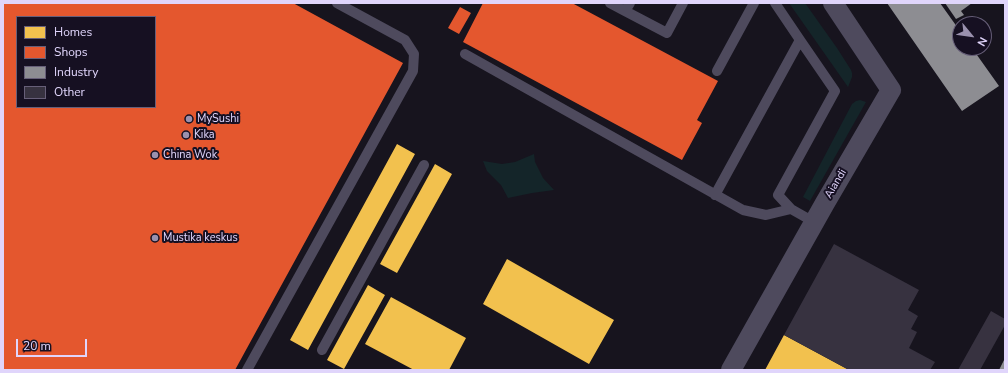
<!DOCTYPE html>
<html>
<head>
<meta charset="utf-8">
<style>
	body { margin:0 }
	#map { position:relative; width:1008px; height:373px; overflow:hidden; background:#17141e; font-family:"Nunito Sans",sans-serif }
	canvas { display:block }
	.frame { position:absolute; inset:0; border:4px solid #e0d5fb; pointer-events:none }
	.legend { position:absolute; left:16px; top:16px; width:140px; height:92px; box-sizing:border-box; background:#161022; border:1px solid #675f79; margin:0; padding:5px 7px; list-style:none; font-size:12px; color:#e0d5fb }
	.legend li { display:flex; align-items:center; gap:8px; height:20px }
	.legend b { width:20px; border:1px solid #675f79 }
	.north { position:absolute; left:952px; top:16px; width:40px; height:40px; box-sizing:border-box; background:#161022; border:1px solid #675f79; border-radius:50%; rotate:119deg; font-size:11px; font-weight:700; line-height:16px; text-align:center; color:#e0d5fb }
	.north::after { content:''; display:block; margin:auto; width:14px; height:18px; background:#9a91ae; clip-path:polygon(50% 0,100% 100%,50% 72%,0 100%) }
	.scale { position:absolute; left:16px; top:339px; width:71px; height:18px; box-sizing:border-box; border:2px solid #e0d5fb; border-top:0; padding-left:5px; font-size:12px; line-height:14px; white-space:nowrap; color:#e0d5fb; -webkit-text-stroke:3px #161022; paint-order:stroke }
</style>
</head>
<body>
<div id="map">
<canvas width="1008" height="373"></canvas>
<div class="frame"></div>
<ul class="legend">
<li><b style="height:11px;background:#f2c14e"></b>Homes</li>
<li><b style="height:11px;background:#e4572e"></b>Shops</li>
<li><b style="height:11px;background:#8d8d92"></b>Industry</li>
<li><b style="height:11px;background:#373240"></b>Other</li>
</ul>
<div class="north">N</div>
<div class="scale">20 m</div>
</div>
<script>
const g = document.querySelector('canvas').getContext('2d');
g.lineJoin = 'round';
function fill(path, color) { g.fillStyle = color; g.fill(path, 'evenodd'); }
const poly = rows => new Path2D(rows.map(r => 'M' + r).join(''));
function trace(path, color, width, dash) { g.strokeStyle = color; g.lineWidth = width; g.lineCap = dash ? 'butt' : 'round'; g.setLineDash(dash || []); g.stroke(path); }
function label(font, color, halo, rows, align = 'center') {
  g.font = font + ' "Nunito Sans",sans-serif'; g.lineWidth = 4; g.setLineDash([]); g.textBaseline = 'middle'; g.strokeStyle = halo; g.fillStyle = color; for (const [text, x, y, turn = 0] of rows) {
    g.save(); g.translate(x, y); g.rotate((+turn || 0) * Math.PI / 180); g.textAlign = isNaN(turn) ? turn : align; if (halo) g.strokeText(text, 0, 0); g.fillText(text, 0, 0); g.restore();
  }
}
const green = poly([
	[789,3,805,3,837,48,851,70,852,73,852,77,848,87],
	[860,100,866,102,810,201,803,197,852,104,856,101],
	[534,154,535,162,543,178,554,190,532,193,508,198,501,185,487,171,483,161,502,164,515,162]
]);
const homes = poly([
	[397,144,415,154,308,350,290,340],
	[435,164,452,174,397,273,380,264],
	[507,259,614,320,589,364,483,304],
	[368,285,385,295,344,369,327,360],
	[391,297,466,338,449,370,414,370,365,344],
	[784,335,849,370,765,370]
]);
const shops = poly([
	[3,3,293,3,403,63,235,370,3,370],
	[17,17,155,17,155,107,17,107],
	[483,3,572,3,718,81,697,120,702,123,682,160,463,42],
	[460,7,471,13,459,34,448,28]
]);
const industry = poly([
	[887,3,940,3,960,31,960,48,972,48,999,86,962,111],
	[945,3,972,3,961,11,964,15,956,19],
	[1005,358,1005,370,999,370]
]);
const building = poly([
	[834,244,919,290,908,310,918,316,911,329,917,332,909,348,935,362,930,370,849,370,784,335],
	[991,311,1005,319,1005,325,980,370,958,370]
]);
const service = poly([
	[610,3,625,11],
	[630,3,625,11,667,33,683,3],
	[465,54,743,210,766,215,791,209,814,222],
	[717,71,754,3],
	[715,195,800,40,775,3],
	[791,209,778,195,835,91,800,40],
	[322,350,424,165],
	[247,370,413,71,414,54,405,40,337,3]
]);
const minor = poly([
	[731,370,825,203,891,90,833,3]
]);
const markers = [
	[189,119,4,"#9a91ae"],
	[186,135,4,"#9a91ae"],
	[155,155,4,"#9a91ae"],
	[155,238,4,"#9a91ae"]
];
const poiNames = [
	["MySushi",197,119],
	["Kika",194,135],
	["China Wok",163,155],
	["Mustika keskus",163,238]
];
const streetNames = [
	["Aiandi",836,184,-59]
];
fill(green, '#142529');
fill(homes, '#f2c14e');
fill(shops, '#e4572e');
fill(industry, '#8d8d92');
fill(building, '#373240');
trace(service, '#4e4a5d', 10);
trace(minor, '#4e4a5d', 20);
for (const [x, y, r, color] of markers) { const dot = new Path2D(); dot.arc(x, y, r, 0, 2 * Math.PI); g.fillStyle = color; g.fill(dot); trace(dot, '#161022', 1.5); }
label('11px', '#e0d5fb', '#161022', poiNames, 'left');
label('11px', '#e0d5fb', '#161022', streetNames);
</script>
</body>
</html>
